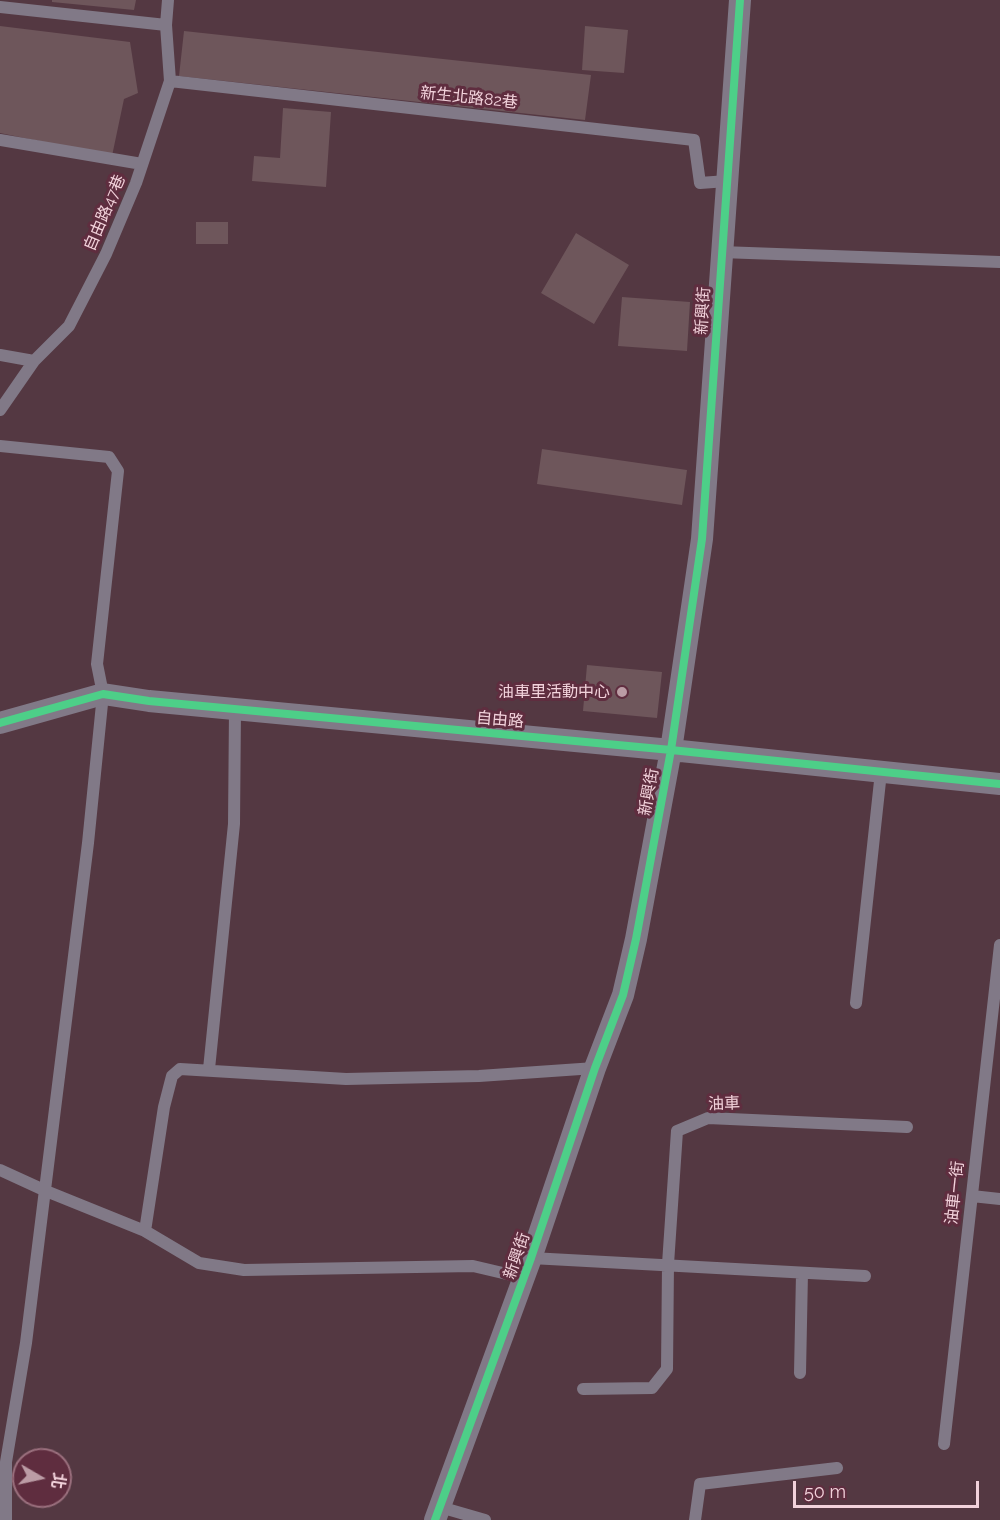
<!DOCTYPE html>
<html>
<head>
<meta charset="utf-8">
<style>
	body { margin:0 }
	#map { position:relative; width:1000px; height:1520px; overflow:hidden; background:#543842; font-family:Raleway,"Noto Sans TC",sans-serif }
	canvas { display:block }
	.north { position:absolute; left:12px; top:1448px; width:60px; height:60px; box-sizing:border-box; background:#5f2d3f; border:2px solid #9a6f7d; border-radius:50%; rotate:99deg; font-size:16px; font-weight:700; line-height:24px; text-align:center; color:#f2d2db }
	.north::after { content:''; display:block; margin:auto; width:21px; height:27px; background:#bb9ca5; clip-path:polygon(50% 0,100% 100%,50% 72%,0 100%) }
	.scale { position:absolute; left:793px; top:1481px; width:186px; height:27px; box-sizing:border-box; border:3px solid #f2d2db; border-top:0; padding-left:8px; font-size:18px; line-height:21px; white-space:nowrap; color:#f2d2db; -webkit-text-stroke:4px #5f2d3f; paint-order:stroke }
</style>
</head>
<body>
<div id="map">
<canvas width="1000" height="1520"></canvas>
<div class="north">北</div>
<div class="scale">50 m</div>
</div>
<script>
const g = document.querySelector('canvas').getContext('2d');
g.lineJoin = 'round';
function fill(path, color) { g.fillStyle = color; g.fill(path, 'evenodd'); }
const poly = rows => new Path2D(rows.map(r => 'M' + r).join(''));
function trace(path, color, width, dash) { g.strokeStyle = color; g.lineWidth = width; g.lineCap = dash ? 'butt' : 'round'; g.setLineDash(dash || []); g.stroke(path); }
function label(font, color, halo, rows, align = 'center') {
  g.font = font + ' Raleway,"Noto Sans TC",sans-serif'; g.lineWidth = 6; g.setLineDash([]); g.textBaseline = 'middle'; g.strokeStyle = halo; g.fillStyle = color; for (const [text, x, y, turn = 0] of rows) {
    g.save(); g.translate(x, y); g.rotate((+turn || 0) * Math.PI / 180); g.textAlign = isNaN(turn) ? turn : align; if (halo) g.strokeText(text, 0, 0); g.fillText(text, 0, 0); g.restore();
  }
}
const building = poly([
	[52,0,136,0,134,10,52,2],
	[0,26,130,42,138,93,124,99,112,156,0,133],
	[585,26,628,30,624,73,582,70],
	[184,31,591,75,585,120,179,76],
	[283,108,331,112,326,187,252,181,254,156,280,158],
	[196,222,228,222,228,244,196,244],
	[576,233,629,265,594,324,541,293],
	[622,297,690,302,687,351,618,346],
	[542,449,687,470,682,505,537,484],
	[587,665,662,672,657,718,583,711]
]);
const service = poly([
	[0,7,166,25],
	[170,81,694,140,700,183,727,181],
	[0,140,142,164],
	[721,252,1000,262],
	[0,355,34,361],
	[0,410,34,361,69,326,106,254,136,183,170,81,166,25,168,0],
	[0,446,109,457,118,471,97,664,103,694,88,843,26,1343,6,1462,6,1520],
	[856,1003,881,772],
	[209,1069,234,824,235,709],
	[0,1170,46,1191,145,1231,199,1263,244,1270,473,1266,524,1278],
	[972,1196,1000,1199],
	[145,1231,164,1107,172,1076,180,1069,346,1079,479,1076,595,1068],
	[531,1258,865,1276],
	[800,1373,802,1273],
	[583,1389,652,1388,667,1369,668,1264,677,1131,708,1118,907,1127],
	[944,1444,1000,945],
	[440,1507,485,1520],
	[695,1520,700,1484,837,1468]
]);
const minor = poly([
	[0,723,103,694,149,701,671,750,1000,784],
	[435,1520,531,1258,595,1068,623,995,636,939,671,750,702,539,740,0]
]);
const cycleway = poly([
	[0,723,103,694,149,701,671,750,1000,784],
	[435,1520,531,1258,595,1068,623,995,636,939,671,750,702,539,740,0]
]);
const markers = [
	[622,692,6,"#bb9ca5"]
];
const streetNames = [
	["新生北路82巷",469,98,6],
	["自由路47巷",105,213,-67],
	["新興街",703,311,-86],
	["自由路",500,720,5],
	["新興街",649,792,-80],
	["油車",724,1104,-2],
	["油車一街",955,1193,-84],
	["新興街",517,1256,-71]
];
const poiNames = [
	["油車里活動中心",610,692]
];
fill(building, '#6e565b');
trace(service, '#817987', 12);
trace(minor, '#817987', 22);
trace(cycleway, '#4dcf88', 8);
for (const [x, y, r, color] of markers) { const dot = new Path2D(); dot.arc(x, y, r, 0, 2 * Math.PI); g.fillStyle = color; g.fill(dot); trace(dot, '#5f2d3f', 2); }
label('16px', '#f2d2db', '#5f2d3f', streetNames);
label('16px', '#f2d2db', '#5f2d3f', poiNames, 'right');
</script>
</body>
</html>
